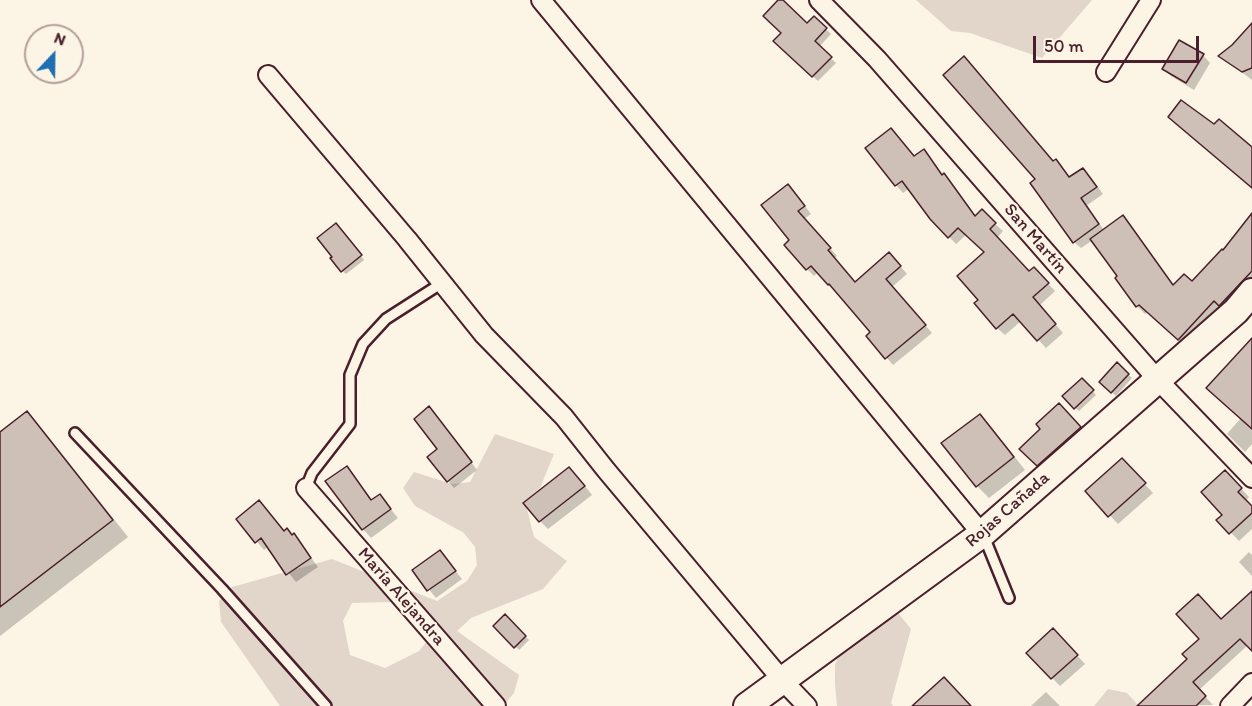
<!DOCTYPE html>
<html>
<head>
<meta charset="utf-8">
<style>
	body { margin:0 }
	#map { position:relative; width:1252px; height:706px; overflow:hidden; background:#fcf5e5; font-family:Itim,sans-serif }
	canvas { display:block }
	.north { position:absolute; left:24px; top:24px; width:60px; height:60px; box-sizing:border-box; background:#fcf5e5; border:2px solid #b59f9b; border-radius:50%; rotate:22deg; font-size:16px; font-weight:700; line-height:24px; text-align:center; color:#4a1f2b }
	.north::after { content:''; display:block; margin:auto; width:21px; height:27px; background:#1f6fb2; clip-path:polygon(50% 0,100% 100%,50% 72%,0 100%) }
	.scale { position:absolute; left:1033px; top:36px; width:166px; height:27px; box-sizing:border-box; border:3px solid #4a1f2b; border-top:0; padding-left:8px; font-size:18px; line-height:21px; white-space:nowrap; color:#4a1f2b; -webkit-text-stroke:4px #fcf5e5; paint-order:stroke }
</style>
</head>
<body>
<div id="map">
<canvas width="1252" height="706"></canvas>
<div class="north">N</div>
<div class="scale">50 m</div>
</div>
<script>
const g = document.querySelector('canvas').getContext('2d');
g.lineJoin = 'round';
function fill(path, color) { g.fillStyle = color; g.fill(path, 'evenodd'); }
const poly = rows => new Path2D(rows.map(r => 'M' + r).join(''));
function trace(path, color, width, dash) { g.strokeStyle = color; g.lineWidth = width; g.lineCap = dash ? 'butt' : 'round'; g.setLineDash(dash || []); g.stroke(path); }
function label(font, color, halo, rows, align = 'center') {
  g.font = font + ' Itim,sans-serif'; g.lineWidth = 4.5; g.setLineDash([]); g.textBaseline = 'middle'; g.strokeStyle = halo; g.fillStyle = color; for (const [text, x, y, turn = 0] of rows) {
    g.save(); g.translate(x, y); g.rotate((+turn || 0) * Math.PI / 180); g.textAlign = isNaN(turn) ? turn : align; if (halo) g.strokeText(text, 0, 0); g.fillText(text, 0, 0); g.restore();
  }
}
const green = poly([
	[916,0,1092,0,1042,58,970,33,951,31],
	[495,434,554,454,540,488,525,501,534,537,567,561,543,589,471,618,457,631,519,675,514,693,503,706,280,706,221,622,219,601,232,587,332,559,437,601,467,581,477,565,475,547,464,533,415,506,403,488,414,472,452,484,470,482],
	[392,602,431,636,419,651,385,668,350,655,343,621,352,603],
	[880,610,898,613,911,629,891,703,893,706,837,706,835,684,835,665,841,647],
	[1108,689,1127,693,1139,706,1094,706]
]);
const shadow = poly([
	[780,0,807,25,814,18,831,34,819,47,836,63,818,81,775,41,783,33],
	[1252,31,1252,80,1221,56],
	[1203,55,1210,63,1194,90,1171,76,1164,69],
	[924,151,943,176,952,183,976,217,982,211,995,224,1003,231,997,238,1029,273,1034,269,1055,291,1039,306,1063,333,1046,348,1021,321,1005,335,997,328,980,300,986,252,966,235,956,244,931,218,910,188,903,193,896,185,914,157],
	[1056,161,1070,179,1083,170,1090,176,1103,194,1086,206,1104,230,1123,217,1130,225,1174,286,1192,283,1223,252,1252,215,1252,286,1186,347,1148,312,1145,314,1137,306,1117,278,1119,276,1093,240,1081,248,1074,242,1054,163],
	[795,193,811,214,804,219,837,256,834,258,856,283,896,261,907,274,892,287,932,333,893,365,868,336,872,332,836,291,818,272,814,276,807,269,791,240],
	[340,228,364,260,346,274,342,271],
	[1252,341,1252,444,1245,452,1227,434,1241,418],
	[1117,364,1132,378,1116,396,1101,382],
	[1082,380,1096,395,1079,411,1065,397],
	[1059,405,1087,435,1045,472,1022,449,1042,429],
	[27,413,43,430,128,537,0,636,0,434],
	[436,415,477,470,454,488,448,481,439,449],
	[979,416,992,428,1025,470,989,498,977,486],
	[1122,460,1153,493,1118,524,1087,491],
	[347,468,373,501,380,496,398,518,371,538,363,529],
	[578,477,592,495,548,529,540,521],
	[1233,480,1249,497,1246,501,1252,508,1252,529,1239,541,1219,520,1224,515],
	[238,519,294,535,318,567,296,582,268,547,264,550],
	[440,552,462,579,436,598,414,571],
	[1249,552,1252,555,1252,576,1239,562],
	[1252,593,1252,649,1248,645,1199,690,1213,705,1153,706,1222,621],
	[505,616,529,640,519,650,495,626],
	[1053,630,1085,664,1060,686,1028,653],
	[1046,692,1060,706,1031,706]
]);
const building = poly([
	[778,0,783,0,807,23,814,16,827,28,815,41,832,57,812,77,773,41,781,33,763,16,778,0],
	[1252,23,1252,68,1242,72,1218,56,1232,45,1252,23],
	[1179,40,1204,54,1186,83,1162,69,1179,40],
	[964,56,1053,161,1056,159,1069,177,1083,168,1097,187,1081,198,1099,224,1073,243,1030,183,1035,179,943,75,964,56],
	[1181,100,1214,124,1219,119,1252,147,1252,188,1168,117,1181,100],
	[891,128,914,156,924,149,942,175,944,173,975,216,982,209,996,223,990,229,1029,271,1034,267,1049,283,1033,297,1056,324,1037,341,1013,314,996,329,974,303,978,300,957,276,984,252,958,228,948,238,930,219,902,181,895,186,865,148,891,128],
	[788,184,805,206,798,211,831,248,828,250,855,282,889,252,901,266,886,279,926,325,885,359,866,336,870,332,829,284,828,285,811,266,806,270,784,245,789,240,761,205,788,184],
	[1252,213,1252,271,1219,306,1214,301,1178,340,1139,305,1136,307,1115,278,1117,276,1090,239,1123,215,1173,285,1184,274,1192,281,1222,249,1223,250,1252,213],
	[336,223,362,255,341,272,330,258,332,257,317,238,336,223],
	[1252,338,1252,429,1206,388,1252,338],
	[1117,362,1129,374,1111,393,1099,382,1117,362],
	[1082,378,1094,390,1074,409,1062,396,1082,378],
	[1059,403,1081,427,1037,466,1019,449,1040,429,1036,424,1059,403],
	[429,406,472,462,447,482,427,457,437,449,414,419,429,406],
	[27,411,113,520,0,607,0,432,27,411],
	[980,414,1014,457,976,487,941,443,980,414],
	[1122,458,1146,483,1108,517,1085,491,1122,458],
	[347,466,371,500,380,494,391,509,362,530,325,481,347,466],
	[569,467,585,486,539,522,523,503,569,467],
	[1225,470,1242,488,1238,492,1252,506,1252,513,1229,534,1216,520,1222,515,1201,492,1225,470],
	[259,500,284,531,287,528,292,535,294,533,311,558,286,575,261,538,255,543,236,519,259,500],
	[440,550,456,571,427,591,412,570,440,550],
	[1252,591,1252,651,1240,639,1193,682,1206,696,1196,706,1137,706,1187,659,1182,654,1199,639,1176,614,1198,594,1221,619,1252,591],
	[505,614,526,636,514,648,493,626,505,614],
	[1053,628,1078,655,1051,679,1026,653,1053,628],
	[944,677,971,706,912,706,944,677]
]);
const lane = poly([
	[75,433,222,589,326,706],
	[306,488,312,473,350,424,350,375,363,344,386,319,442,283],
	[983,534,1009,598]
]);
const street = poly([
	[541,0,982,534],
	[819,0,877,59,1157,379,1252,478],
	[1106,72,1151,0],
	[268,75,407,239,484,335,564,417,606,470,783,681,807,706],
	[306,488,496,706],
	[1230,706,1252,683]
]);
const secondary = poly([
	[747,706,982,534,1236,311,1252,292]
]);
const streetNames = [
	["San Martín",1035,239,49],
	["Rojas Cañada",1008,510,-41],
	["María Alejandra",401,597,49]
];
fill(green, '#e2d5ca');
fill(shadow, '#0003');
fill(building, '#cfc0b7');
trace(building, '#4a1f2b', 1.5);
trace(lane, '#4a1f2b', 14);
trace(street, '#4a1f2b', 22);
trace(secondary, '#4a1f2b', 30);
trace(lane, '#fcf5e5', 9);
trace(street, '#fcf5e5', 18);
trace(secondary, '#fcf5e5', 26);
label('18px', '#4a1f2b', '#fcf5e5', streetNames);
</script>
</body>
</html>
